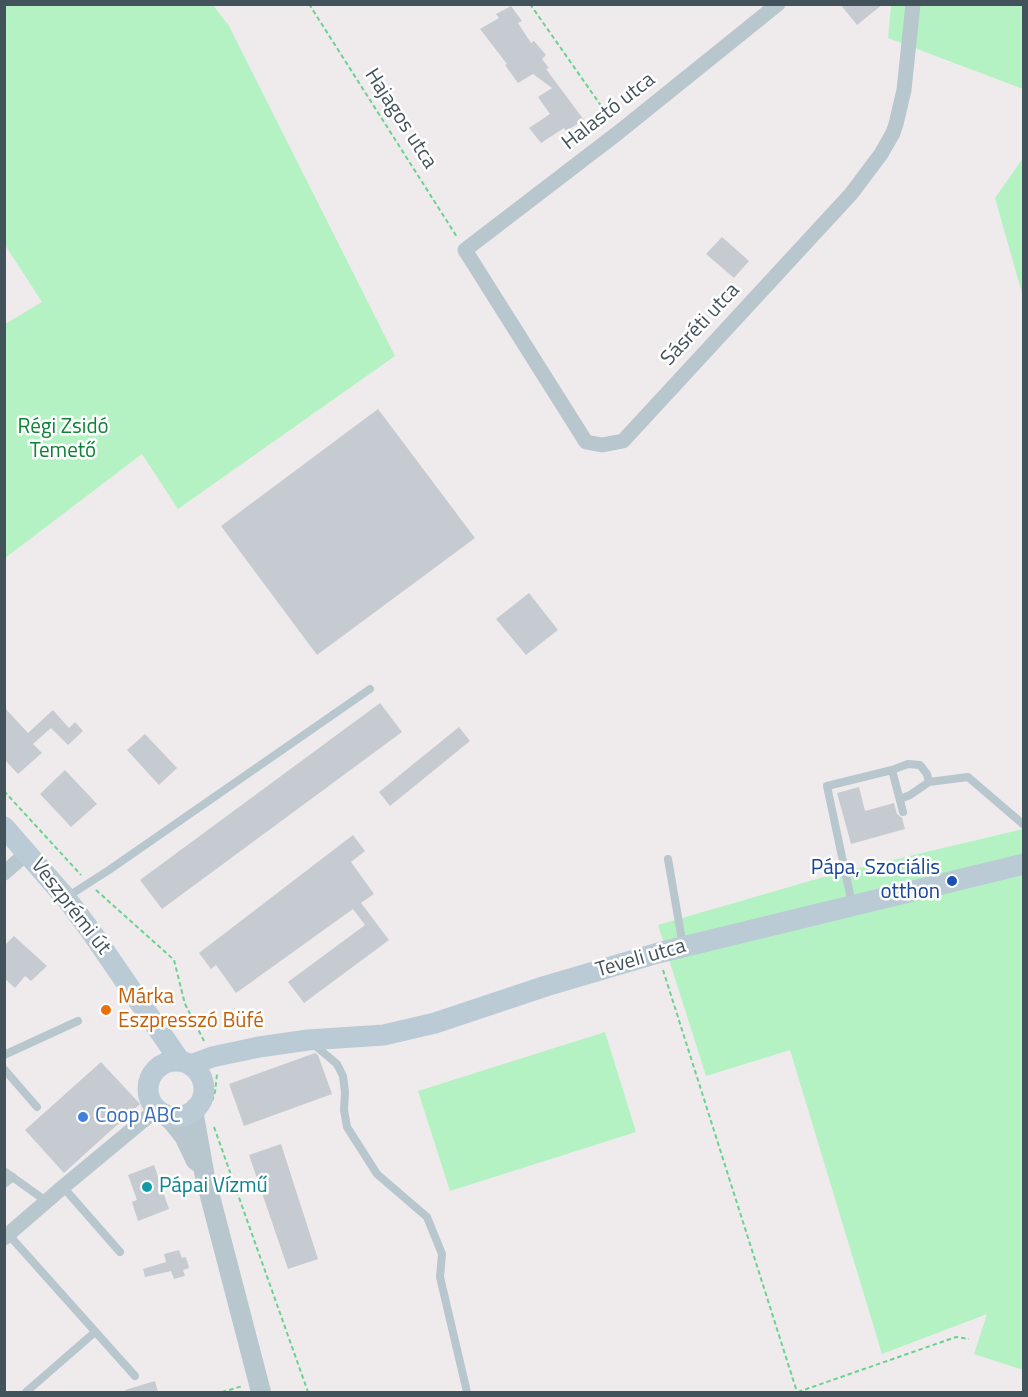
<!DOCTYPE html>
<html>
<head>
<meta charset="utf-8">
<style>
	body { margin:0 }
	#map { position:relative; width:1028px; height:1397px; overflow:hidden; background:#efebec; font-family:"Titillium Web",sans-serif }
	canvas { display:block }
	.frame { position:absolute; inset:0; border:6px solid #43535b; pointer-events:none }
</style>
</head>
<body>
<div id="map">
<canvas width="1028" height="1397"></canvas>
<div class="frame"></div>
</div>
<script>
const g = document.querySelector('canvas').getContext('2d');
g.lineJoin = 'round';
function fill(path, color) { g.fillStyle = color; g.fill(path, 'evenodd'); }
const poly = rows => new Path2D(rows.map(r => 'M' + r).join(''));
function trace(path, color, width, dash) { g.strokeStyle = color; g.lineWidth = width; g.lineCap = dash ? 'butt' : 'round'; g.setLineDash(dash || []); g.stroke(path); }
function label(font, color, halo, rows, align = 'center') {
  g.font = font + ' "Titillium Web",sans-serif'; g.lineWidth = 5; g.setLineDash([]); g.textBaseline = 'middle'; g.strokeStyle = halo; g.fillStyle = color; for (const [text, x, y, turn = 0] of rows) {
    g.save(); g.translate(x, y); g.rotate((+turn || 0) * Math.PI / 180); g.textAlign = isNaN(turn) ? turn : align; if (halo) g.strokeText(text, 0, 0); g.fillText(text, 0, 0); g.restore();
  }
}
const green = poly([
	[5,4,213,5,229,26,395,356,178,509,142,454,5,558,5,324,42,302,5,245],
	[891,5,1023,5,1023,89,888,38],
	[1023,158,1024,158,1023,297,995,198],
	[1023,829,1023,1370,974,1354,987,1314,882,1354,790,1050,706,1076,658,925,834,874],
	[605,1032,636,1132,450,1191,418,1091]
]);
const building = poly([
	[840,4,883,4,857,25],
	[511,6,522,21,518,23,531,43,534,41,546,55,542,59,549,68,546,69,584,120,566,131,564,128,541,143,529,128,550,114,538,97,552,88,533,74,518,83,505,65,507,64,480,29,499,18,496,14],
	[722,237,749,261,734,278,706,254],
	[378,409,475,538,317,655,221,526],
	[529,593,558,630,526,655,496,619],
	[380,703,402,732,162,909,140,880],
	[4,707,28,733,53,710,69,728,75,722,83,731,68,745,51,728,33,744,42,753,18,774,4,759],
	[459,727,470,741,390,806,379,792],
	[145,734,177,768,159,785,127,750],
	[65,770,97,804,71,827,40,794],
	[859,787,865,811,894,803,897,814,902,818,905,829,851,844,837,793],
	[353,835,365,851,351,862,374,894,361,903,389,940,304,1003,288,982,365,925,353,909,236,993,216,965,211,969,199,953],
	[14,936,47,966,31,981,25,976,15,988,4,978,4,946],
	[315,1053,318,1055,332,1094,244,1126,229,1084],
	[101,1062,140,1104,64,1173,25,1130],
	[281,1144,318,1259,288,1269,249,1155],
	[154,1165,169,1209,138,1221,132,1202,137,1200,128,1175],
	[179,1250,182,1258,186,1257,189,1268,183,1270,185,1276,174,1279,171,1271,145,1277,143,1269,166,1262,164,1254],
	[155,1381,158,1392,126,1392,125,1390]
]);
const path = poly([
	[309,4,457,237],
	[530,4,611,120],
	[4,791,81,875],
	[96,890,174,960,185,1004,204,1041],
	[663,970,797,1392],
	[212,1101,215,1092,217,1074],
	[214,1127,308,1392],
	[222,1392,243,1386],
	[798,1392,956,1337,969,1339]
]);
const service = poly([
	[892,770,908,764,920,765,927,774,929,782],
	[900,799,910,795,929,782,968,777,1024,825],
	[668,859,683,946],
	[67,897,109,870,370,689],
	[852,904,827,786,892,770,903,812],
	[312,1043,337,1064,343,1076,345,1092,344,1110,347,1127,377,1174,427,1217,442,1254,440,1277,467,1392],
	[4,1055,78,1021],
	[4,1069,37,1107],
	[4,1171,46,1201],
	[4,1184,13,1177],
	[63,1187,120,1252],
	[8,1234,135,1376],
	[26,1392,95,1332]
]);
const minor = poly([
	[778,4,619,132,465,250,586,442,602,445,623,441,851,194,881,154,893,133,896,124,904,90,913,4],
	[4,873,27,853],
	[4,1238,63,1187,157,1109]
]);
const tertiary = poly([
	[196,1107,194,1116,205,1177,261,1392],
	[162,1113,172,1121,184,1136,196,1161]
]);
const secondary = poly([
	[4,827,66,898,90,930,180,1061],
	'148 1089a28 28 0 1 1 56 0a28 28 0 1 1-56 0Z',
	[191,1065,212,1057,259,1047,308,1040,384,1035,435,1023,546,986,658,953,1024,864]
]);
const markers = [
	[952,881,6,"#1a4fb4"],
	[106,1010,6,"#e8710a"],
	[83,1117,6,"#3f7fe0"],
	[147,1187,6,"#0f9aa8"]
];
const streetNames = [
	["Halastó utca",609,112,-38],
	["Hajagos utca",400,119,57],
	["Sásréti utca",701,325,-47],
	["Veszprémi út",70,907,52],
	["Teveli utca",641,959,-16]
];
const parkNames = [
	["Régi Zsidó",63,428],
	["Temető",63,452]
];
const transitNames = [
	["Pápa, Szociális",940,869],
	["otthon",940,893]
];
const foodNames = [
	["Márka",118,998],
	["Eszpresszó Büfé",118,1022]
];
const shopNames = [
	["Coop ABC",95,1117]
];
const cultureNames = [
	["Pápai Vízmű",159,1187]
];
fill(green, '#b4f2c3');
fill(building, '#c5cbd0');
trace(path, '#69d390', 2, [4.5, 3]);
trace(service, '#b8c6cd', 8);
trace(minor, '#b8c6cd', 15);
trace(tertiary, '#b8c6cd', 20);
trace(secondary, '#bacbd5', 21);
for (const [x, y, r, color] of markers) { const dot = new Path2D(); dot.arc(x, y, r, 0, 2 * Math.PI); g.fillStyle = color; g.fill(dot); trace(dot, '#fff', 2); }
label('21px', '#43535b', '#fff', streetNames);
label('21px', '#0e8237', '#fff', parkNames);
label('21px', '#164399', '#fff', transitNames, 'right');
label('21px', '#c56008', '#fff', foodNames, 'left');
label('21px', '#366cbe', '#fff', shopNames, 'left');
label('21px', '#0d838f', '#fff', cultureNames, 'left');
</script>
</body>
</html>
